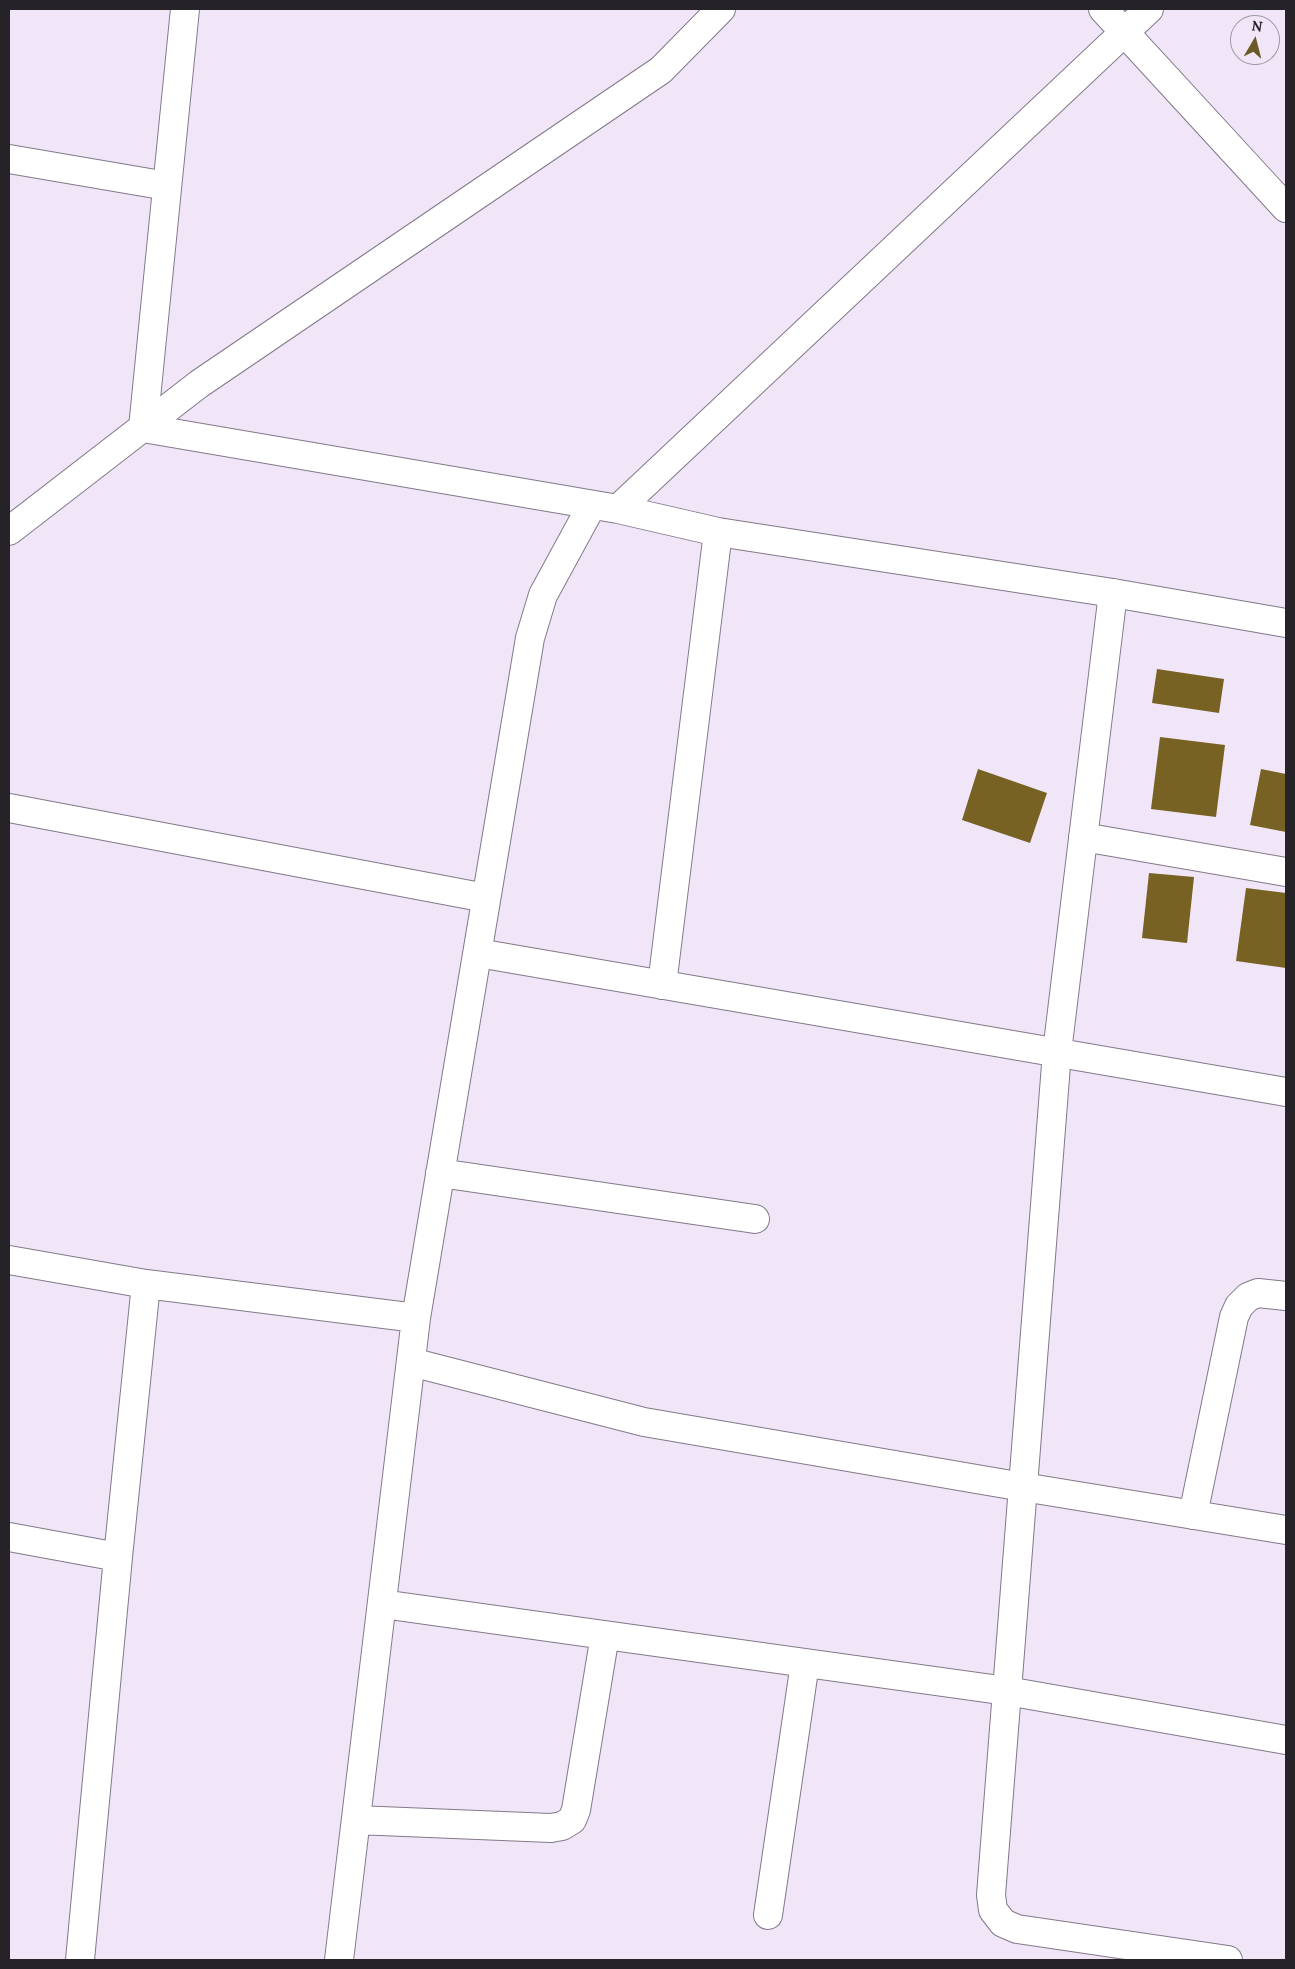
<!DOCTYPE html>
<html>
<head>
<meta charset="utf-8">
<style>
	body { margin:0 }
	#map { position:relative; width:1295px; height:1969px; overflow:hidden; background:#f1e6f8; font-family:Lora,serif }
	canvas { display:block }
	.frame { position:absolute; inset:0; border:10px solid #252228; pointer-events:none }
	.north { position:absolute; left:1230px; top:15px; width:50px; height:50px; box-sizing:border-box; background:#f1e6f8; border:1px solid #9f98a5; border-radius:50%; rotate:8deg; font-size:14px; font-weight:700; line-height:20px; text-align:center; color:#252228 }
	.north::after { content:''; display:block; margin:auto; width:18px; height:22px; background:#6b5a28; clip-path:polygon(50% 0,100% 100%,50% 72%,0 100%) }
</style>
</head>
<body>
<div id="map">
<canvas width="1295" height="1969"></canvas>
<div class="frame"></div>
<div class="north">N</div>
</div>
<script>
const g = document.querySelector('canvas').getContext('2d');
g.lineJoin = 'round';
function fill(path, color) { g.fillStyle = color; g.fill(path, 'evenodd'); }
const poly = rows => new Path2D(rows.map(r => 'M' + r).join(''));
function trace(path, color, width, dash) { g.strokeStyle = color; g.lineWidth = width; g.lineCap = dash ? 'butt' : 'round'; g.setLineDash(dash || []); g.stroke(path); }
const building = poly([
	[1157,669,1224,679,1219,713,1152,703],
	[1160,737,1225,745,1216,817,1151,809],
	[978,769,1047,793,1030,843,962,820],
	[1261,769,1286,774,1286,832,1250,825],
	[1149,873,1194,877,1187,943,1142,938],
	[1246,888,1286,893,1286,968,1236,961]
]);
const minor = poly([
	[185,9,143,428,618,509,718,532,1113,593,1286,623],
	[1103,9,1286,208],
	[9,159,167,186],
	[618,509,1149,9],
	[1113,593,1057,1052,991,1895,993,1910,1003,1923,1017,1929,1228,1960],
	[9,808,486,898],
	[1083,837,1286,872],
	[478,953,1286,1092],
	[662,985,718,532],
	[440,1173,755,1219],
	[9,1260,146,1284,416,1318],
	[411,1362,644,1422,1023,1487,1286,1530],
	[1193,1515,1234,1317,1239,1306,1248,1297,1258,1293,1286,1296],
	[9,1537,118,1557],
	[382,1604,1007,1691,1286,1740],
	[356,1820,551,1828,562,1826,572,1820,576,1810,605,1635],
	[768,1915,805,1663],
	[80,1960,118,1557,146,1284],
	[339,1960,416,1318,530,638,543,595,592,505]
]);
const tertiary = poly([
	[9,531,199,384,661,70,721,9]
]);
fill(building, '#776224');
trace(minor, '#827989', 30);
trace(tertiary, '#827989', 30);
trace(minor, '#fff', 28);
trace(tertiary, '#fff', 28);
</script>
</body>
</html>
